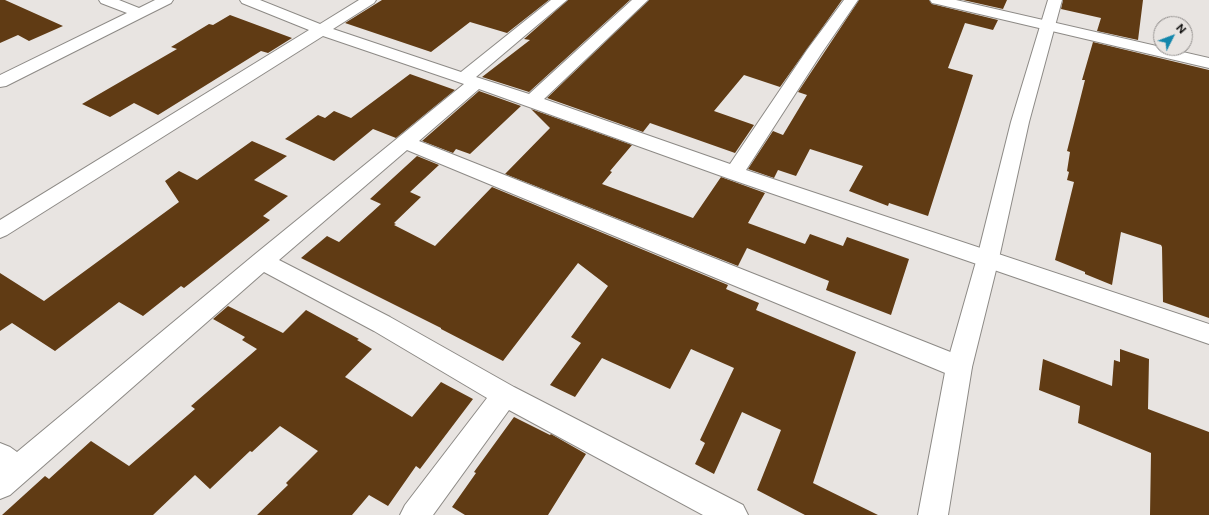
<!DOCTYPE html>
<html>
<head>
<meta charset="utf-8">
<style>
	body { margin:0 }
	#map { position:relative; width:1209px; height:515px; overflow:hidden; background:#e8e4e1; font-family:"Public Sans",sans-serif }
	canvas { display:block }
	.north { position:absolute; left:1153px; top:16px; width:40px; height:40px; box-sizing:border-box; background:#e8e4e1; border:1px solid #918e8c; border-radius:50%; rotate:48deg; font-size:11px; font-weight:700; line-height:16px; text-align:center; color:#0f0e0d }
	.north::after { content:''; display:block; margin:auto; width:14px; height:18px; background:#1387ac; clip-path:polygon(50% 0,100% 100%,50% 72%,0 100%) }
</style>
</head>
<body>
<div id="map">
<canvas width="1209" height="515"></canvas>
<div class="north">N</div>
</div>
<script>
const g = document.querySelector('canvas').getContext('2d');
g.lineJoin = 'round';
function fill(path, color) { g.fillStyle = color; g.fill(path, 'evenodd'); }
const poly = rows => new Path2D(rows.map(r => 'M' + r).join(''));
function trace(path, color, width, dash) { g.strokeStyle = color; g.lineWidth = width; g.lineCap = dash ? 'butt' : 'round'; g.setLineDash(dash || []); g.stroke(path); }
const building = poly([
	[0,0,5,0,63,26,29,41,18,35,0,43],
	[382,0,549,0,507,33,470,22,431,52,345,23],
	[568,0,630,0,529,92,482,77,530,40,524,39],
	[649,0,842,0,780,87,744,75,714,111,754,125,735,153,650,123,643,132,547,98],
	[859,0,929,0,932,4,998,20,993,30,965,23,948,68,973,75,928,216,889,203,888,206,849,191,863,166,810,149,796,176,778,170,774,178,748,169,773,131,783,135,807,95,798,92],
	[963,0,1007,0,1003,9],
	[1063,0,1143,0,1138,40,1097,31,1101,18,1061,9],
	[230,15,292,38,268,53,261,51,158,115,134,103,110,117,82,104,177,49,171,47,209,24,213,25],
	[1093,42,1209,70,1209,318,1163,302,1162,247,1161,245,1121,232,1112,285,1085,274,1085,272,1055,260,1074,182,1067,180,1069,172,1067,171,1070,152,1067,151,1085,80,1082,80],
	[410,74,455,90,396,138,373,129,334,161,285,139,318,115,325,118,334,111,351,118],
	[479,91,521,106,470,154,456,149,453,153,422,141],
	[531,109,632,145,610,171,612,172,602,184,693,218,721,177,765,193,748,223,805,244,810,234,843,246,847,237,909,259,891,315,826,290,829,281,747,248,738,266,505,174,550,128],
	[252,141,287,156,254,180,288,196,263,216,270,220,207,270,184,288,181,286,143,316,119,302,55,351,12,323,0,331,0,273,44,301,179,202,165,181,179,171,197,180],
	[417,156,439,165,410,192,421,197,394,223,396,224,394,225,435,246,492,187,728,285,726,289,759,303,756,310,856,352,813,483,878,515,805,515,757,490,781,430,742,412,714,474,695,464,705,443,700,440,734,368,691,349,670,389,602,358,575,397,550,385,581,343,571,337,608,286,578,263,503,361,441,329,441,328,301,258,327,236,339,242,381,204,370,199],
	[228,306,283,333,306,310,359,339,357,340,372,349,345,377,412,417,441,382,473,399,420,469,416,466,388,506,369,495,352,515,257,515,288,485,286,483,318,451,280,426,252,452,250,451,210,489,195,475,153,515,2,515,45,476,49,479,91,441,129,466,195,409,191,406,257,349,242,340,245,337,213,319],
	[1120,349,1149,359,1148,409,1209,432,1209,515,1150,515,1151,453,1078,423,1080,406,1039,390,1043,359,1112,386,1114,360,1120,362],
	[514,417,550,435,551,434,586,454,548,515,465,515,452,507,476,473,474,472]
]);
const minor = poly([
	[99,0,119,0,139,8,155,0,173,0,171,3,145,16,6,86,0,87,0,75,127,13,101,3,99,0],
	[240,0,260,0,320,24,359,0,376,0,374,3,333,29,461,72,551,0,567,0,476,77,529,94,632,0,648,0,544,99,730,164,807,50,844,0,858,0,821,54,746,170,1209,324,1209,344,727,178,479,89,419,141,968,359,972,367,968,375,959,378,950,375,407,150,279,260,390,317,514,387,743,505,748,515,703,515,509,410,433,515,400,515,405,505,487,398,374,331,264,272,10,495,0,499,0,443,10,447,17,452,254,255,464,84,323,36,7,235,0,238,0,220,309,30,242,3,240,0],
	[930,0,956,0,1209,58,1209,68,937,4,932,3,930,0]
]);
const tertiary = poly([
	[1048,0,1062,0,1029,122,999,258,972,367,948,515,918,515,946,367,977,258,1011,122,1048,0]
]);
fill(building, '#603b14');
trace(minor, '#8d8a86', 2);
trace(tertiary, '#8d8a86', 2);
fill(minor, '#fff');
fill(tertiary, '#fff');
</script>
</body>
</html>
